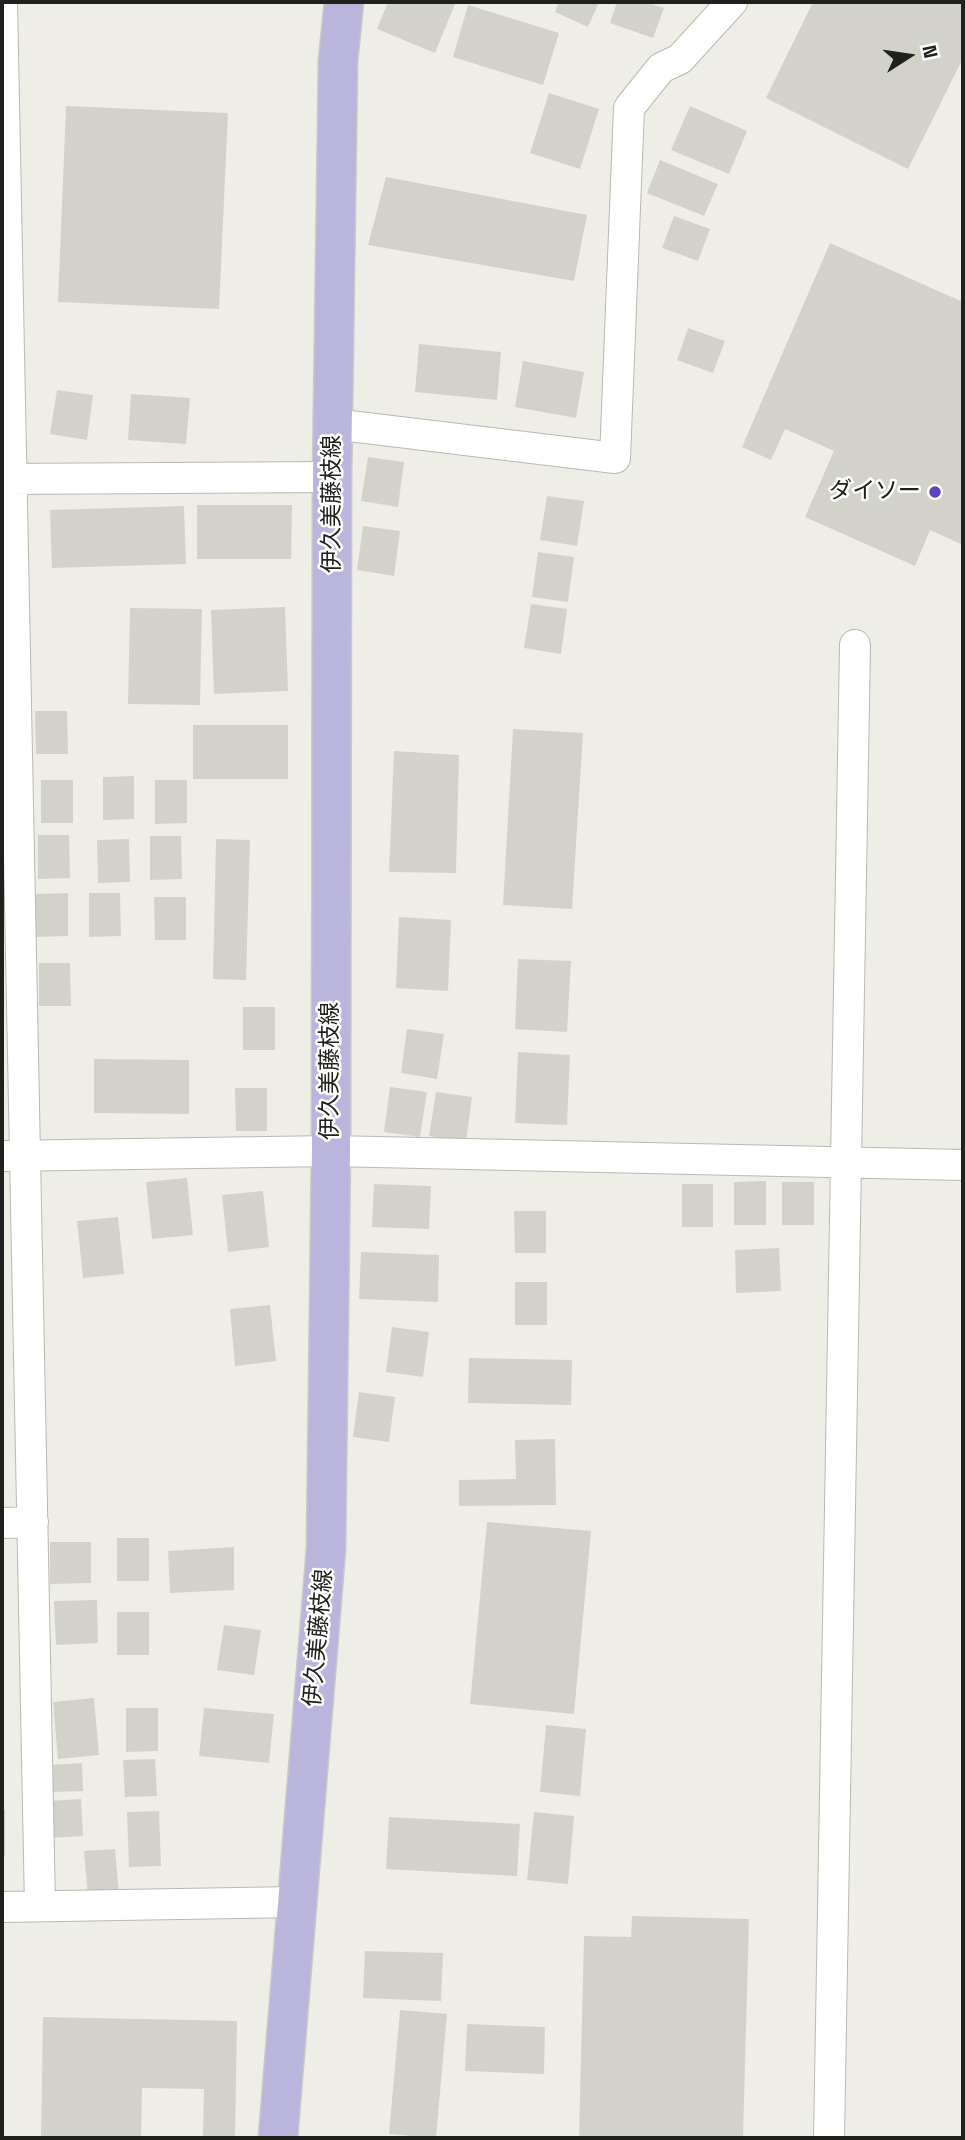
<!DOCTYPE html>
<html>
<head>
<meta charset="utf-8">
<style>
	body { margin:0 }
	#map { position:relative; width:965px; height:2140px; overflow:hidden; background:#efeee6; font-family:"Space Grotesk",sans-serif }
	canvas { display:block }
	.frame { position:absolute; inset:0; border:4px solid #20201d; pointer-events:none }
	.north { position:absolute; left:874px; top:21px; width:70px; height:70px; -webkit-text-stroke:5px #fff; paint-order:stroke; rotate:78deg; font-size:19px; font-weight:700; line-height:28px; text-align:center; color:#20201d }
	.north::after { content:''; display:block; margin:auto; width:24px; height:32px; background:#20201d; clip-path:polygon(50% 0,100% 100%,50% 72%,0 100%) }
</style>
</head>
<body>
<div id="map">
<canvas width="965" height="2140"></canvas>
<div class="frame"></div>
<div class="north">N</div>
</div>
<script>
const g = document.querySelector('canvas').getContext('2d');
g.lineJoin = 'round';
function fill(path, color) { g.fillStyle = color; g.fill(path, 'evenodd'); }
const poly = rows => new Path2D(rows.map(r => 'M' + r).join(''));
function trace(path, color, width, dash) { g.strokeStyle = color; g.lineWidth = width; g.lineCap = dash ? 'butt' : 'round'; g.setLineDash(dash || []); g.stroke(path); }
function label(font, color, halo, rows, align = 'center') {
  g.font = font + ' "Space Grotesk","Noto Sans JP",sans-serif'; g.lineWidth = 5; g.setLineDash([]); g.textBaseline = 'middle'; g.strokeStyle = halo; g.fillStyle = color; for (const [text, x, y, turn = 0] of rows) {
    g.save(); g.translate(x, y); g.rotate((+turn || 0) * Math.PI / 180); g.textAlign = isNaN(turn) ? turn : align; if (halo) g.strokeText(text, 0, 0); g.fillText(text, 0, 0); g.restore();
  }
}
const building = poly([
	[388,2,449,2,455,4,435,53,377,29],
	[559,2,599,2,588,27,555,12],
	[617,2,645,2,664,8,653,38,610,23],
	[813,2,963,2,963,58,908,169,766,98],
	[468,5,559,33,543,85,453,57],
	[549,93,599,109,580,169,530,153],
	[66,106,228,113,219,309,58,302],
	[690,106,747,131,729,174,671,150],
	[660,160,718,184,704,216,647,193],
	[386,177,587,215,574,281,368,245],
	[674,216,710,229,698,261,662,248],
	[830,243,963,302,963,545,930,530,915,566,805,517,834,451,785,429,771,460,742,447],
	[688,328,725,341,713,373,677,360],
	[419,344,501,352,497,400,415,392],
	[523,361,584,372,576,418,515,407],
	[57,390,93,395,87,440,50,434],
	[131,394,190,398,186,444,128,440],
	[368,457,404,462,398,507,361,501],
	[547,496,584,501,577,546,540,540],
	[197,505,292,505,291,559,197,559],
	[184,506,186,564,52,568,50,510],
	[363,526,400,531,394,576,357,570],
	[538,552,574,557,568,602,532,597],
	[531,604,567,609,561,654,524,648],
	[285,607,288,691,214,694,211,610],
	[130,608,202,609,200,705,128,704],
	[35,711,67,711,68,754,36,754],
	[193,725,288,725,288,779,193,779],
	[513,729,583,733,572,909,503,905],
	[394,751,459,755,456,873,389,872],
	[134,776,134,819,103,820,103,777],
	[41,780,73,780,73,823,41,823],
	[155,780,187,780,187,823,155,824],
	[38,835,69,835,70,878,38,879],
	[150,836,181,836,182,879,150,880],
	[129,839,130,882,98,883,97,840],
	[216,839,250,840,246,980,213,979],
	[68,893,68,936,36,937,36,894],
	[89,893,120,893,121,936,89,937],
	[154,897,186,897,186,940,155,940],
	[399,917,451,920,448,991,396,988],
	[518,959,571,961,567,1032,515,1029],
	[39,963,70,963,71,1006,39,1006],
	[243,1007,275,1007,275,1050,243,1050],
	[407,1029,444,1034,437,1079,401,1073],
	[518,1052,570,1055,567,1125,515,1123],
	[94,1059,189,1060,189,1114,94,1113],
	[390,1087,427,1092,420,1137,384,1132],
	[235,1088,267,1088,267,1131,236,1131],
	[436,1092,472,1097,466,1142,429,1136],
	[187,1178,193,1235,152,1239,146,1182],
	[766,1181,766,1225,734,1225,734,1182],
	[782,1182,814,1182,814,1225,782,1225],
	[374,1184,431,1186,429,1229,372,1227],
	[682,1184,713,1184,713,1227,682,1227],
	[263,1191,269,1247,228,1252,222,1195],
	[514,1211,546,1211,546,1253,515,1253],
	[118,1217,124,1274,83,1278,77,1221],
	[779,1248,781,1291,736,1293,735,1250],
	[361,1252,439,1255,438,1302,359,1299],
	[515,1282,547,1282,547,1325,515,1325],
	[270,1305,276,1361,235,1366,230,1309],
	[392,1327,429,1332,423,1377,386,1372],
	[469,1358,572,1360,571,1405,468,1403],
	[359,1392,395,1397,389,1442,353,1437],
	[555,1439,556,1505,459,1506,459,1480,516,1479,515,1440],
	[487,1522,591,1531,574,1714,470,1704],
	[117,1538,149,1538,149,1581,117,1581],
	[50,1542,91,1542,91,1583,50,1584],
	[234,1547,234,1590,170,1593,168,1551],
	[97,1600,98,1643,56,1645,54,1601],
	[117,1612,149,1612,149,1655,117,1655],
	[224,1625,261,1630,254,1675,217,1670],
	[94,1698,99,1755,58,1759,53,1702],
	[126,1708,158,1708,158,1751,126,1752],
	[204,1708,274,1714,269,1763,199,1756],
	[546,1725,586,1729,580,1796,540,1792],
	[155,1759,157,1796,125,1797,123,1760],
	[82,1763,83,1791,52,1792,50,1765],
	[81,1799,83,1836,50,1838,49,1801],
	[2,1810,5,1810,5,1856,2,1856],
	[159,1811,161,1866,129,1867,127,1812],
	[534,1812,574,1816,568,1884,527,1880],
	[389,1817,520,1824,517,1876,386,1869],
	[115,1849,119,1896,88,1897,84,1851],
	[632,1916,749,1919,743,2138,579,2138,584,1936,631,1937],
	[365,1951,443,1953,441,2001,363,1998],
	[400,2010,447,2014,436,2138,389,2134],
	[43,2017,237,2021,235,2138,203,2138,204,2089,142,2088,141,2138,41,2138],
	[467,2024,545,2027,544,2074,465,2071]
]);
const minor = poly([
	[2,2,40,1906],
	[333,424,615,458,629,108,661,68,680,59,732,2],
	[2,479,332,477],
	[2,1156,331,1151,963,1165],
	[2,1523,33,1522],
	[2,1907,297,1902],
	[829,2138,855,645]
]);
const major = poly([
	[278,2138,326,1549,331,1151,332,477,338,61,344,2]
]);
const markers = [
	[935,492,7,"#5e44bc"]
];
const poiNames = [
	["ダイソー",921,492]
];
const streetNames = [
	["伊久美藤枝線",333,504,-90],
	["伊久美藤枝線",331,1071,-90],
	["伊久美藤枝線",319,1638,-85]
];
fill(building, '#d3d2ca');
trace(minor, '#bab9b1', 32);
trace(major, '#c9c9c9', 41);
trace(minor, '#fff', 30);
trace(major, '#b9b5dc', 38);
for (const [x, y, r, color] of markers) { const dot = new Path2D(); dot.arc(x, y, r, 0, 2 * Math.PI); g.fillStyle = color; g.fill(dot); trace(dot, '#fff', 2.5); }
label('23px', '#20201d', '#fff', poiNames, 'right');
label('23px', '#20201d', '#fff', streetNames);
</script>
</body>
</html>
